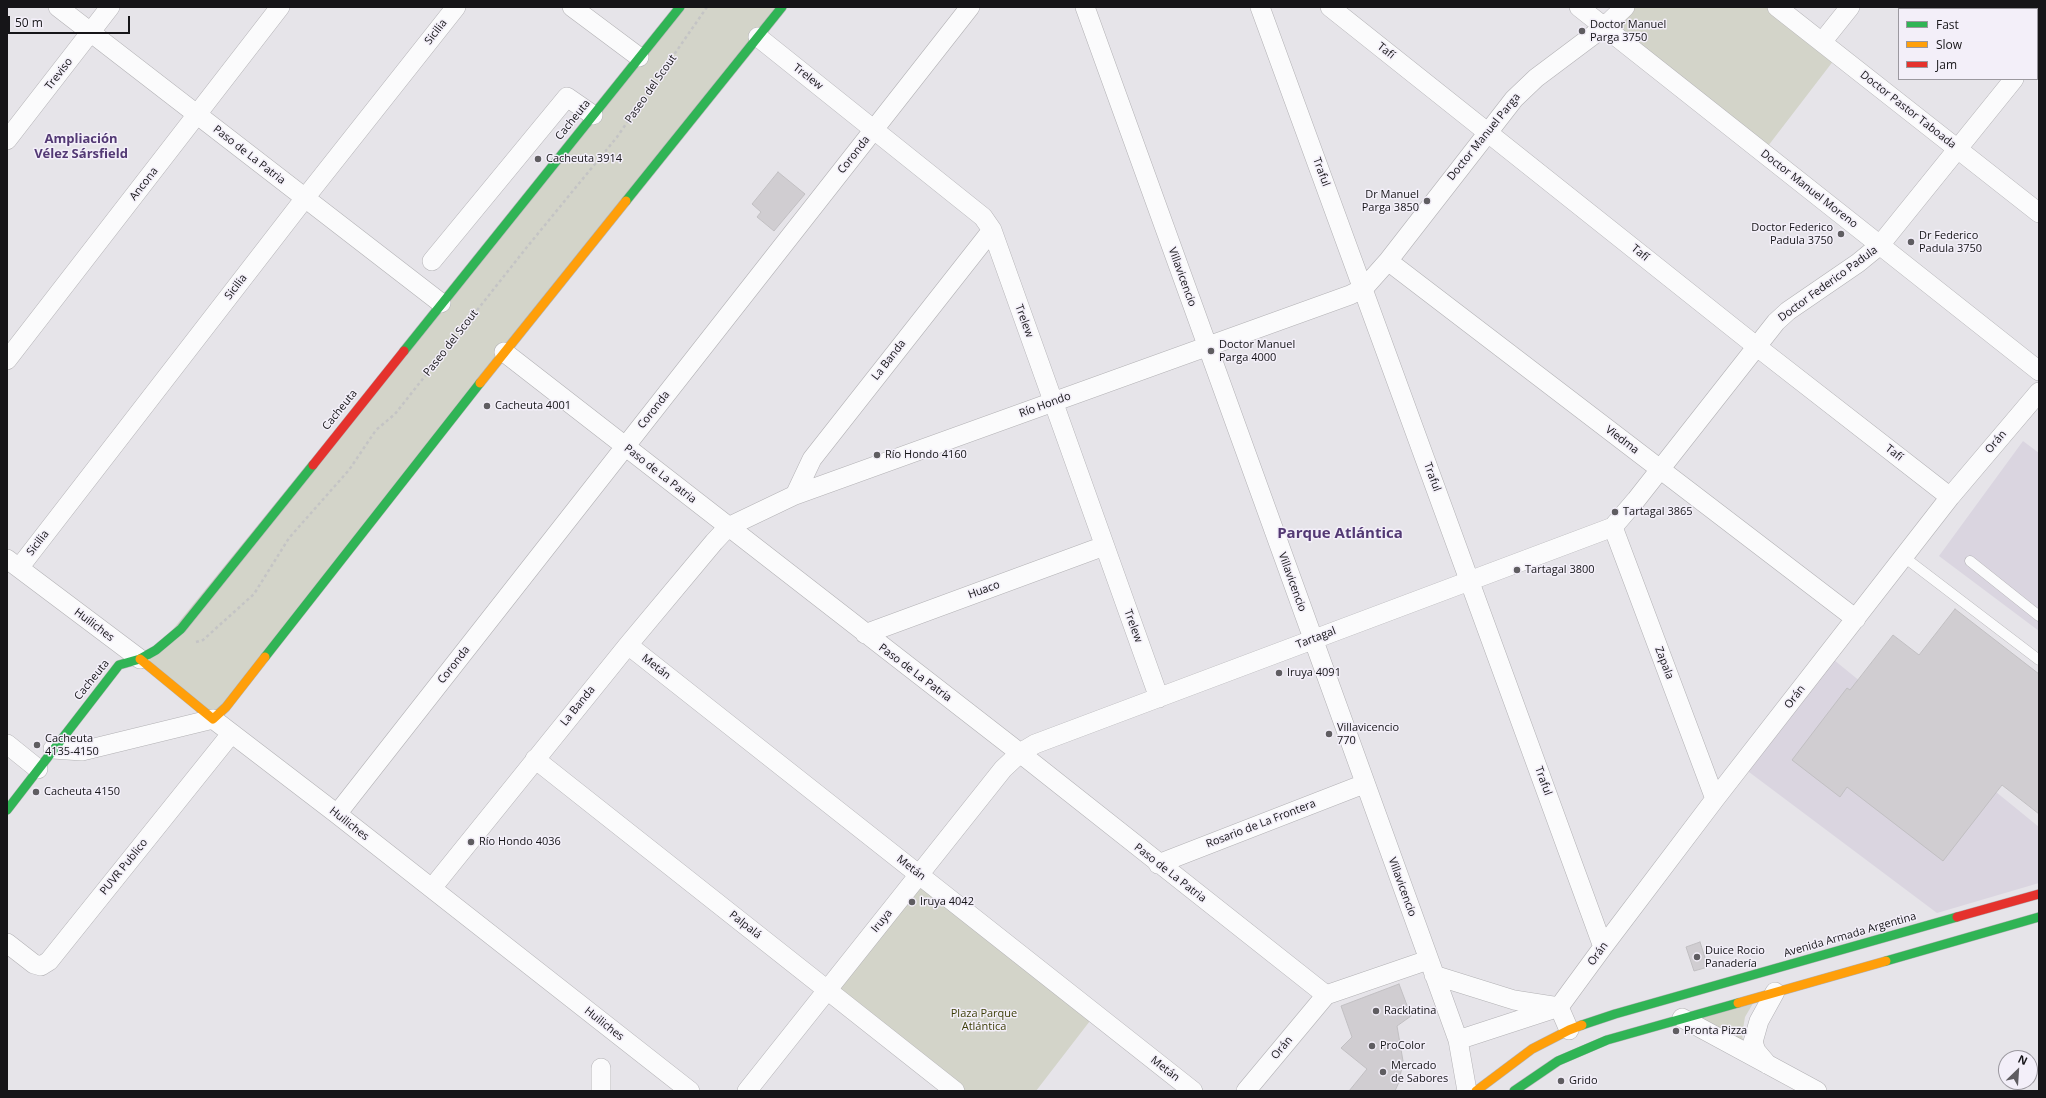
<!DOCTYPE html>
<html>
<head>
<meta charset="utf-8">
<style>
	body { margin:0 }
	#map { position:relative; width:2046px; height:1098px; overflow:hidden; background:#e6e4e9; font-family:"Open Sans",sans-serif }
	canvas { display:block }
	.frame { position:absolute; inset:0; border:8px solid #161518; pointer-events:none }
	.legend { position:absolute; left:1898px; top:8px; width:140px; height:72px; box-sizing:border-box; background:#f3eff9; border:1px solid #9b989f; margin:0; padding:5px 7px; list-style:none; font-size:12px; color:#161518 }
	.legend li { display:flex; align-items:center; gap:8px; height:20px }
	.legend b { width:20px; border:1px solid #9b989f }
	.north { position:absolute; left:1998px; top:1050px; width:40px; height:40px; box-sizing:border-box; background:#f3eff9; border:1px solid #9b989f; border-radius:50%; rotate:25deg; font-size:11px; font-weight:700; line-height:16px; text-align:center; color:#161518 }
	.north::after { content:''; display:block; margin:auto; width:14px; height:18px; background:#5f5d61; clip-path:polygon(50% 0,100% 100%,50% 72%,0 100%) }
	.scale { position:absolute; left:8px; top:16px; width:122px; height:18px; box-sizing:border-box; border:2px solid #161518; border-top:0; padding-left:5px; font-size:12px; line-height:14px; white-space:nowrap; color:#161518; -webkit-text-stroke:3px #f3eff9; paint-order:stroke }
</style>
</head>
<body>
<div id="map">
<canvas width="2046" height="1098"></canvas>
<div class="frame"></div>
<ul class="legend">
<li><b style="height:5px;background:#30b455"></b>Fast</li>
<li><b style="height:5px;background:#ff9f0a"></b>Slow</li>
<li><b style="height:5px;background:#e5322d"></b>Jam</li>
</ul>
<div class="north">N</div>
<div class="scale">50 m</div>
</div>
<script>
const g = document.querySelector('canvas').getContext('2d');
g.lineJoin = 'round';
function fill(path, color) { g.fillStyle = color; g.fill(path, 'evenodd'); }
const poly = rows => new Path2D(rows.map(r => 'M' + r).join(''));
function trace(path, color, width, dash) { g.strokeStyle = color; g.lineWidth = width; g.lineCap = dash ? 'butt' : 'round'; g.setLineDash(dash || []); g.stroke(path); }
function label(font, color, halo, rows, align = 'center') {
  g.font = font + ' "Open Sans",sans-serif'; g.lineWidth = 3; g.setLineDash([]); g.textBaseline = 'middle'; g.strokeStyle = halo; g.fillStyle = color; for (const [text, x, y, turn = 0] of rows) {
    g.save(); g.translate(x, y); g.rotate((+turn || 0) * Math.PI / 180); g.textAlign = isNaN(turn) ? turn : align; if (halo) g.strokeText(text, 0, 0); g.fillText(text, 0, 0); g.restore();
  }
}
const built = poly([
	[2023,441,2039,453,2039,631,1939,556],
	[1834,660,2039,827,2039,883,1937,913,1745,769]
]);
const green = poly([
	[680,7,782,7,213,719,140,659,156,650],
	[1633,7,1768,7,1834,60,1768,146,1615,29],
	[922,883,1093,1017,1036,1091,962,1091,834,989],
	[1755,1000,1745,1017,1742,1035,1744,1045,1694,1019]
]);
const building = poly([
	[778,172,805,194,774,231,757,217,761,212,752,204,778,172],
	[1955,609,2039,674,2039,814,2002,785,1943,861,1847,787,1840,797,1792,760,1847,688,1850,690,1893,635,1919,655,1955,609],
	[1700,942,1708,967,1694,971,1686,947,1700,942],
	[1399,984,1411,1016,1397,1026,1403,1061,1399,1082,1395,1091,1349,1091,1367,1069,1341,1048,1352,1037,1341,1006,1399,984]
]);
const path = poly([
	[196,642,203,640,254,594,289,538,349,470,376,430,395,414,527,247,617,137,707,7]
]);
const lane = poly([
	[1904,557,2039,660],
	[1970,561,2039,616]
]);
const street = poly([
	[58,7,441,303],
	[572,7,639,57],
	[1085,7,1458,1040,1467,1091],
	[1260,7,1603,947],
	[1330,7,1756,346,1950,497],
	[1579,7,2039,371],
	[1777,7,2039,213],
	[758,37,983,217,992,230,1159,698],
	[1822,42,1850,7],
	[2037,49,2039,47],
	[7,140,110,7],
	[432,261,567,97,593,115],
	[1388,261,1856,619],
	[504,352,1020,753,1326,995],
	[7,360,280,7],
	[795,495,812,459,992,230],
	[1613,527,1715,799],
	[7,559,140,659],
	[19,568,305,198,456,7],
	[865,634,1104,546],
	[628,645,1193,1091],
	[7,744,38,769],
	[53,749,82,751,213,719,337,814,690,1091],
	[535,759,955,1091],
	[337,814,970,7],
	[1158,864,1364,784],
	[432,888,628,645,714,542,728,527,795,495,1350,295,1364,288,1388,261,1514,99,1536,78,1604,27,1625,7],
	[7,943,34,964,41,966,49,961,231,734],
	[1434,975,1514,1000,1559,1007],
	[1682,1018,1817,1091],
	[1569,1030,1559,1007,1603,947,1715,799,1950,497,2039,392],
	[1458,1040,1553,1009],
	[1767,1064,1756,1051,1753,1042,1759,1021,1775,992],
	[601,1068,601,1091],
	[747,1091,1003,769,1020,753,1035,744,1613,527,1636,500,1776,322,1788,311,1858,263,1880,245,2014,79],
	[1246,1091,1326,995,1428,960]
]);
const fast = poly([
	[626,201,782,7],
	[404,351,680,7],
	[265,657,480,383],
	[7,810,119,665,140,659,156,650,181,629,313,465],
	[1886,961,2039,917],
	[1582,1025,1615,1014,1957,917],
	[1514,1091,1558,1061,1607,1040,1738,1003]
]);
const slow = poly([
	[480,383,626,201],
	[140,659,213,719,226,707,265,657],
	[1738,1003,1886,961],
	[1476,1091,1532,1049,1569,1030,1582,1025]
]);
const jam = poly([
	[313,465,404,351],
	[1957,917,2039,894]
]);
const markers = [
	[1582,31,4,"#5f5d61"],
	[538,159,4,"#5f5d61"],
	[1427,201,4,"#5f5d61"],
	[1841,234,4,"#5f5d61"],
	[1911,242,4,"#5f5d61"],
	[1211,351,4,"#5f5d61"],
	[487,406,4,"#5f5d61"],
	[877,455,4,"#5f5d61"],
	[1615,512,4,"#5f5d61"],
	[1517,570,4,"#5f5d61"],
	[1279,673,4,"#5f5d61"],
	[1329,734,4,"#5f5d61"],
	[37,745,4,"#5f5d61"],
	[36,792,4,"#5f5d61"],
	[471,842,4,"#5f5d61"],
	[912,902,4,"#5f5d61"],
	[1697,957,4,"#5f5d61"],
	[1376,1011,4,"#5f5d61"],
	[1676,1031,4,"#5f5d61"],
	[1372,1046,4,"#5f5d61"],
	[1383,1072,4,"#5f5d61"],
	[1561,1081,4,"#5f5d61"]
];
const poiNames = [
	["Doctor Manuel",1590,25],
	["Parga 3750",1590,38],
	["Cacheuta 3914",546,159],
	["Dr Manuel",1419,195,"right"],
	["Parga 3850",1419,208,"right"],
	["Doctor Federico",1833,228,"right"],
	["Padula 3750",1833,241,"right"],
	["Dr Federico",1919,236],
	["Padula 3750",1919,249],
	["Doctor Manuel",1219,345],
	["Parga 4000",1219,358],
	["Cacheuta 4001",495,406],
	["Río Hondo 4160",885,455],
	["Tartagal 3865",1623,512],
	["Tartagal 3800",1525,570],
	["Iruya 4091",1287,673],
	["Villavicencio",1337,728],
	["770",1337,741],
	["Cacheuta",45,739],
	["4135-4150",45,752],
	["Cacheuta 4150",44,792],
	["Río Hondo 4036",479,842],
	["Iruya 4042",920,902],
	["Duice Rocio",1705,951],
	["Panadería",1705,964],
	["Racklatina",1384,1011],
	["Pronta Pizza",1684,1031],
	["ProColor",1380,1046],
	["Mercado",1391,1066],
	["de Sabores",1391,1079],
	["Grido",1569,1081]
];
const streetNames = [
	["Sicilia",436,32,-52],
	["Tafí",1386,51,38],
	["Treviso",59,74,-52],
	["Trelew",808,77,38],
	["Paseo del Scout",651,89,-55],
	["Doctor Pastor Taboada",1908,110,38],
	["Cacheuta",573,120,-51],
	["Doctor Manuel Parga",1484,137,-51],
	["Paso de La Patria",249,155,38],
	["Coronda",854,155,-52],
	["Traful",1321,172,70],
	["Ancona",144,184,-52],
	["Doctor Manuel Moreno",1809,189,38],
	["Tafí",1640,253,39],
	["Villavicencio",1182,277,70],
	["Doctor Federico Padula",1828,284,-36],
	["Sicilia",236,287,-52],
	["Trelew",1024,321,70],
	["Paseo del Scout",451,343,-52],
	["La Banda",889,360,-52],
	["Río Hondo",1045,405,-20],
	["Cacheuta",340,410,-51],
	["Coronda",654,410,-52],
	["Viedma",1622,440,37],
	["Orán",1996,442,-50],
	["Tafí",1894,453,38],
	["Paso de La Patria",660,474,38],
	["Traful",1432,477,70],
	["Sicilia",38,543,-52],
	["Villavicencio",1292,582,70],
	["Huaco",984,590,-20],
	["Huiliches",94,625,37],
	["Trelew",1133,626,70],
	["Tartagal",1316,638,-21],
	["Zapala",1664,663,69],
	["Coronda",454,665,-52],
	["Metán",656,667,38],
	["Paso de La Patria",915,673,37],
	["Cacheuta",92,680,-51],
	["Orán",1795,697,-52],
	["La Banda",578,706,-51],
	["Traful",1543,781,70],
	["Huiliches",349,824,38],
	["Rosario de La Frontera",1261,824,-21],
	["PUVR Publico",124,867,-51],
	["Metán",911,868,38],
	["Paso de La Patria",1170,873,38],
	["Villavicencio",1402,887,70],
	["Iruya",882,921,-51],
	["Palpalá",745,925,38],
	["Avenida Armada Argentina",1850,935,-16],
	["Orán",1598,954,-54],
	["Huiliches",604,1024,38],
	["Orán",1282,1048,-50],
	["Metán",1165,1069,38]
];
const parkNames = [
	["Plaza Parque",984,1014],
	["Atlántica",984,1027]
];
const quarterNames = [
	["Ampliación",81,139],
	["Vélez Sársfield",81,154]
];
const districtNames = [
	["Parque Atlántica",1340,534]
];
fill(built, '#dad5e0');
fill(green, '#d3d4c9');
fill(building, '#d0cdd1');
trace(building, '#c1bfc2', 1);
trace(lane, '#b2b1b4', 11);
trace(street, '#b2b1b4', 20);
trace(fast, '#b2b1b4', 10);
trace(slow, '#b2b1b4', 10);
trace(jam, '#b2b1b4', 10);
trace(path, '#c4c4c5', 2.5, [3, 3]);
trace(lane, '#fbfbfc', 10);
trace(street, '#fbfbfc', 19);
trace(fast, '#30b455', 9);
trace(slow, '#ff9f0a', 9);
trace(jam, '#e5322d', 9);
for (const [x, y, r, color] of markers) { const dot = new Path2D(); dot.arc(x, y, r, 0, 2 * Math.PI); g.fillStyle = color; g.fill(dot); trace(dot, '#f3eff9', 1.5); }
label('11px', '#161518', '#f3eff9', poiNames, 'left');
label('11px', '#161518', '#f3eff9', streetNames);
label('11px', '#3e3f09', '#f3eff9', parkNames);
label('bold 13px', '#533974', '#f3eff9', quarterNames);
label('bold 15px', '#533974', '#f3eff9', districtNames);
</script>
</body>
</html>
